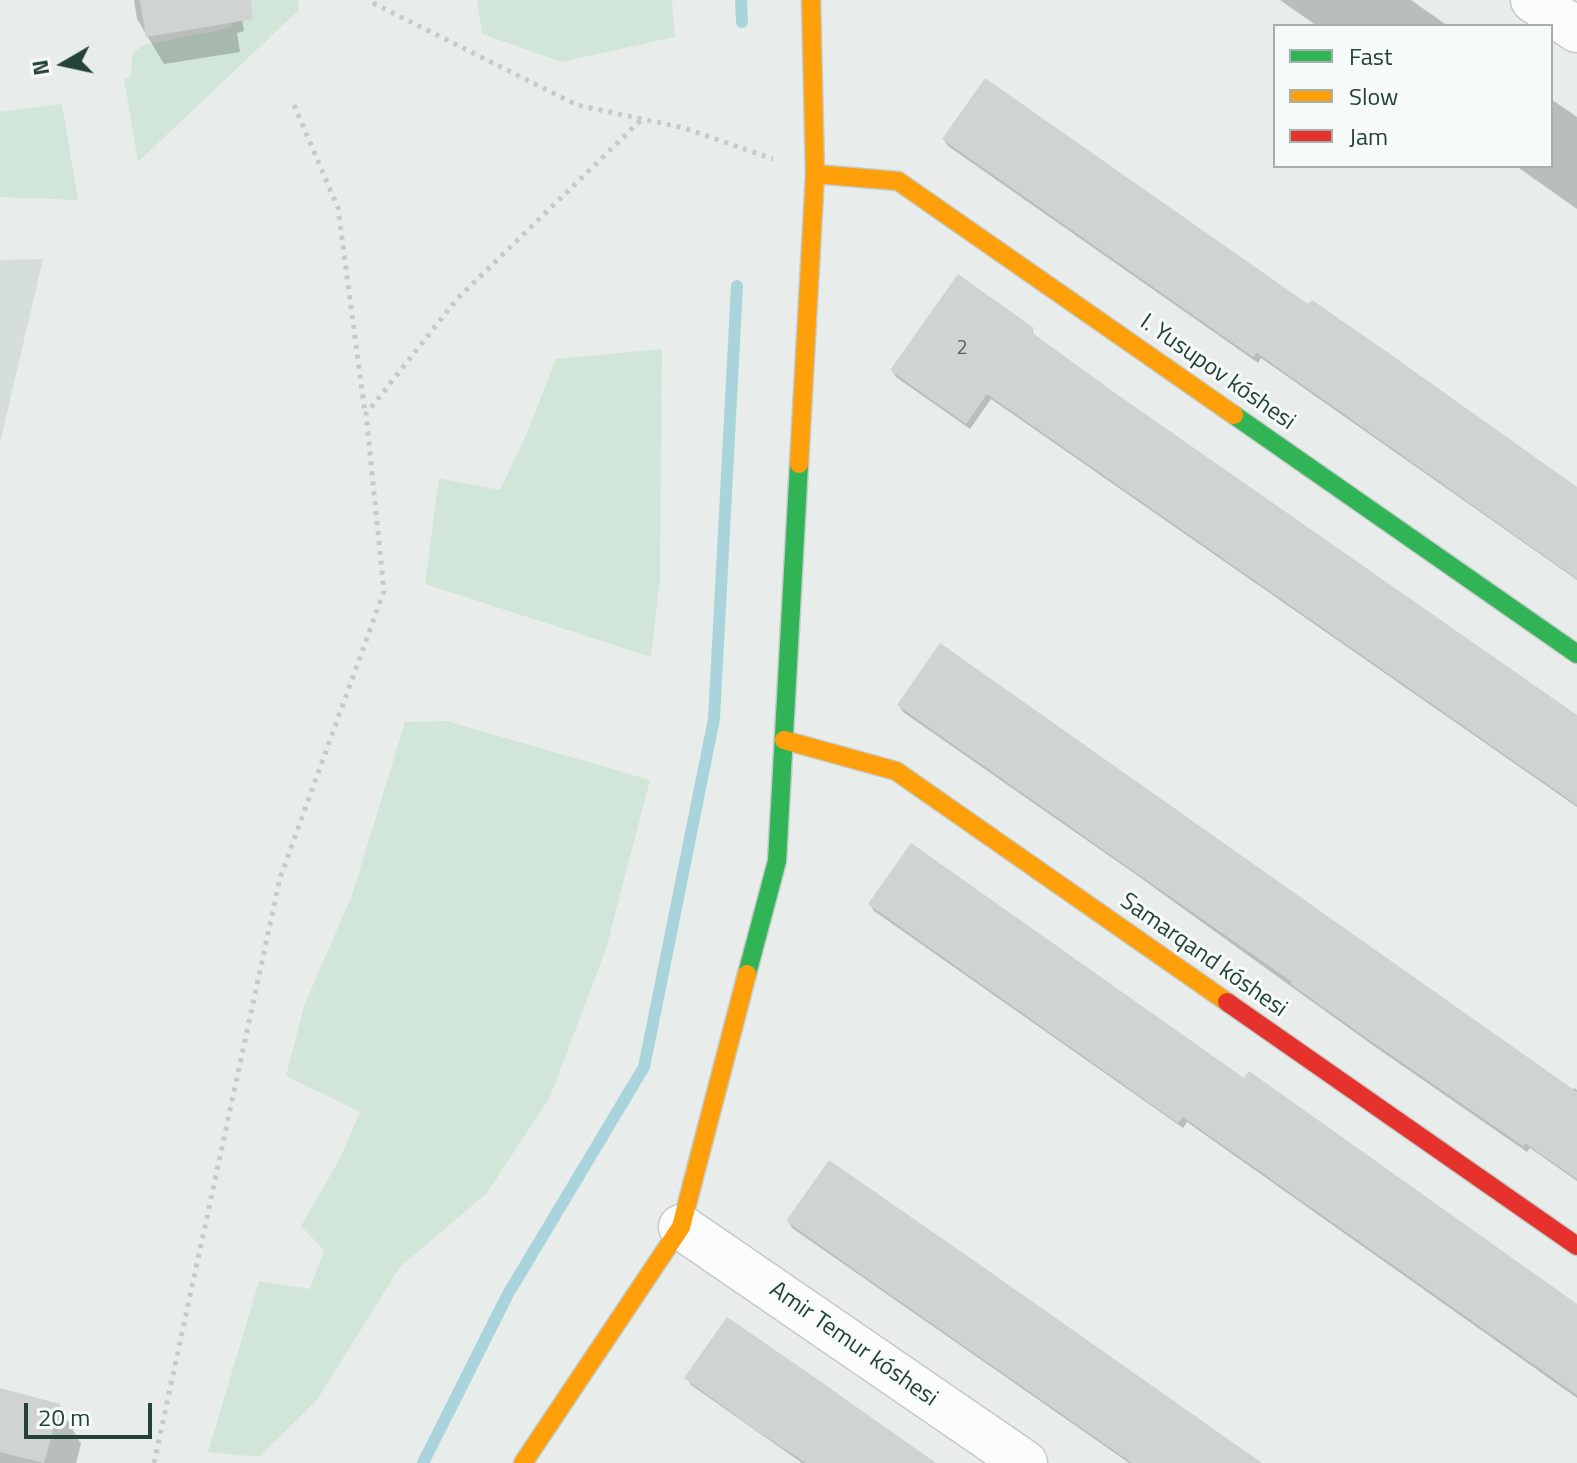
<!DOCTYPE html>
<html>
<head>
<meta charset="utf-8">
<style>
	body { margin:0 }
	#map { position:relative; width:1577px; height:1463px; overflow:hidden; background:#e8edeb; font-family:"Titillium Web",sans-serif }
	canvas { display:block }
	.legend { position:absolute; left:1273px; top:24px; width:280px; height:144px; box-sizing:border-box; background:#f7fbf9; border:2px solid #a3b1ad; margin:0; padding:10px 14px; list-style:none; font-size:24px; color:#24423a }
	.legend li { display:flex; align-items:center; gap:16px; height:40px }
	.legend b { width:40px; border:2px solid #a3b1ad }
	.north { position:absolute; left:24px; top:24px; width:80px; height:80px; -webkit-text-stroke:6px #f7fbf9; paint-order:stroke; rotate:261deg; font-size:22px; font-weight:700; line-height:32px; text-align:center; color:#24423a }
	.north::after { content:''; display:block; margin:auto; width:28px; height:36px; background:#24423a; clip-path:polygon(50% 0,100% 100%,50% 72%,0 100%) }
	.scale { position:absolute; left:24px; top:1403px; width:128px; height:36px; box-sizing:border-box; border:4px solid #24423a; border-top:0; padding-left:10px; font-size:24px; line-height:28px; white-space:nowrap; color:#24423a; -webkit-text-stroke:6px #f7fbf9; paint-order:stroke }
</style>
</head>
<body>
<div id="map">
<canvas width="1577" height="1463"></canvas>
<ul class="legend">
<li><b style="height:10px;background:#30b455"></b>Fast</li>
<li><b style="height:10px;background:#ff9f0a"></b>Slow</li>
<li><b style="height:10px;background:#e5322d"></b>Jam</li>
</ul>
<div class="north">N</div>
<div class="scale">20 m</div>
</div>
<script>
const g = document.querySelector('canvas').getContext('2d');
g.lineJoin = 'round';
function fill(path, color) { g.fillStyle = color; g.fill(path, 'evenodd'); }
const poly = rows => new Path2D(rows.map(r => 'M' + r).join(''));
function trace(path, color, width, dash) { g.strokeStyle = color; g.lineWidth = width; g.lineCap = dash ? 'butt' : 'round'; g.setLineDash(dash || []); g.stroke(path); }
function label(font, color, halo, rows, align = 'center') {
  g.font = font + ' "Titillium Web",sans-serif'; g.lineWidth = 6; g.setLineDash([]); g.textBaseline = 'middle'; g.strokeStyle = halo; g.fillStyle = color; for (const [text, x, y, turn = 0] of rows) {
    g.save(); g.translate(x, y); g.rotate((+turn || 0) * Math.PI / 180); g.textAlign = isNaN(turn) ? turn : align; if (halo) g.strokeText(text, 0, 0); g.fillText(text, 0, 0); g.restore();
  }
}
const built = poly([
	[43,259,0,443,0,260]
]);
const green = poly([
	[235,0,298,0,299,10,138,162,124,80,131,75,132,54,143,45,231,28,237,13],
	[477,0,672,0,675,37,562,62,482,34],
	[62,104,78,200,0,197,0,112],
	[662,349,660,579,651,657,425,584,439,478,500,490,527,433,556,359],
	[447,721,650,780,606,949,550,1097,487,1193,400,1267,317,1400,259,1457,208,1452,259,1281,310,1289,324,1250,301,1226,339,1160,360,1112,286,1076,304,1006,352,895,405,722]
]);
const shadow = poly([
	[134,0,239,0,244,31,237,33,240,52,164,64,137,19],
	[1280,0,1411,0,1448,26,1317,26],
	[1551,99,1577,117,1577,209,1516,166,1551,166],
	[944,140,1309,307,1577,488,1577,580,1261,358,1258,363,948,146],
	[1032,329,1035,338,1577,716,1577,807,991,399,970,429,896,377,892,370],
	[899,705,1572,1091,1574,1088,1577,1090,1577,1181,1530,1148,1527,1152,1371,1044,1138,876,903,712],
	[870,905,1577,1305,1577,1398,1187,1122,1183,1128,874,911],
	[788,1221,1260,1463,1129,1463,792,1228],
	[687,1378,934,1463,802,1463,691,1385],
	[0,1390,59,1405,81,1444,76,1463,0,1463]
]);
const stream = poly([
	[741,0,742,22],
	[423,1463,508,1294,644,1067,714,719,737,286]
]);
const building = poly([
	[140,0,251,0,253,19,146,37],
	[985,78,1308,304,1312,300,1390,354,1577,487,1577,579,1344,414,1257,353,1253,357,942,139],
	[958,274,1034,328,1031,332,1118,395,1577,715,1577,805,987,394,966,424,890,370],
	[940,643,1577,1092,1577,1179,1525,1143,1523,1146,1365,1037,1291,984,1292,982,897,705],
	[911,843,1244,1078,1249,1071,1577,1304,1577,1395,1183,1117,1178,1123,868,904],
	[829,1160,986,1269,1262,1463,1132,1463,861,1274,786,1221],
	[727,1317,807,1372,936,1463,806,1463,759,1432,684,1378],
	[0,1388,60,1404,44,1463,0,1452]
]);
const path = poly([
	[373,3,577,105,684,128,773,159],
	[294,105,338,208,365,413],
	[154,1463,280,878,384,591,366,414,457,299,642,119]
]);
const street = poly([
	[1533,0,1577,30],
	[681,1227,1025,1463]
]);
const fast = poly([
	[1234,415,1577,654],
	[747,974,777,861,799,464]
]);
const slow = poly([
	[815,174,898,181,1234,415],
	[799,464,815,174,811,0],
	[784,740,896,771,1227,1002],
	[523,1463,681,1227,747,974]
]);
const jam = poly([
	[1227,1002,1577,1246]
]);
const numberNames = [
	["2",962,349]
];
const streetNames = [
	["I. Yusupov kóshesi",1217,373,35],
	["Samarqand kóshesi",1203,956,35],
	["Amir Temur kóshesi",853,1345,35]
];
fill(built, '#d6dedb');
fill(green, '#d1e6d8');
fill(shadow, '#0003');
trace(stream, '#a9d4db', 12);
fill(building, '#cfd4d2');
trace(street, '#c5cac8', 47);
trace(fast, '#c3cbc8', 21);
trace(slow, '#c3cbc8', 21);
trace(jam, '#c3cbc8', 21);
trace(path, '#c3ccca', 5, [4, 6]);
trace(street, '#fcfcfc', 44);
trace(fast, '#30b455', 18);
trace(slow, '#ff9f0a', 18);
trace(jam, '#e5322d', 18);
label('20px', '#506761', null, numberNames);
label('24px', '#24423a', '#f7fbf9', streetNames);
</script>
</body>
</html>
